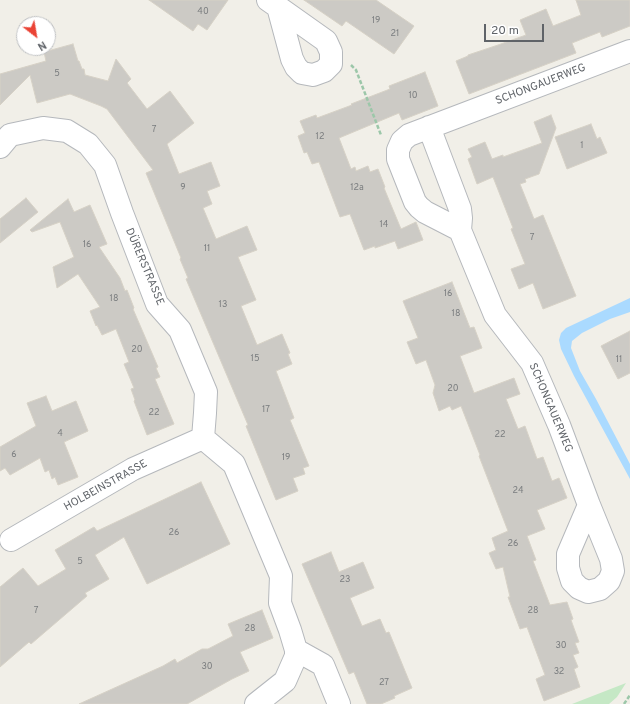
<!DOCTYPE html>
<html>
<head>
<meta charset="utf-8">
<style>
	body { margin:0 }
	#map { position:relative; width:630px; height:704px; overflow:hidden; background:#f1efe8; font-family:Overpass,sans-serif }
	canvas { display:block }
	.north { position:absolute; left:16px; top:16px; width:40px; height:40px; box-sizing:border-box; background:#fff; border:1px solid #bfc1c3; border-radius:50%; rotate:149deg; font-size:11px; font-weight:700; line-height:16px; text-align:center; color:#5f6368 }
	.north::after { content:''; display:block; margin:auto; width:14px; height:18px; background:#ea4335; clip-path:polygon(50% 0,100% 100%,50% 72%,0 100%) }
	.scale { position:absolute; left:484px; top:24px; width:60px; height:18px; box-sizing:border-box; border:2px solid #5f6368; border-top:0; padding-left:5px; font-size:12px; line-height:14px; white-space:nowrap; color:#5f6368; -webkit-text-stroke:3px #fff; paint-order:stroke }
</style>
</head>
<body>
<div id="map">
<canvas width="630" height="704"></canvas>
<div class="north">N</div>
<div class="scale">20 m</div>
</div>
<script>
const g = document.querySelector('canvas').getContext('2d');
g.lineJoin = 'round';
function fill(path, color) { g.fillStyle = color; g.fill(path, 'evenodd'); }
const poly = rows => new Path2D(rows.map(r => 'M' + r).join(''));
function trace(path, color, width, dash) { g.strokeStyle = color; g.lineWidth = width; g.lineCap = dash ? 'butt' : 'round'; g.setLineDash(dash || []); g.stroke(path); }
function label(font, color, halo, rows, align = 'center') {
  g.font = font + ' Overpass,sans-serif'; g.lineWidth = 4; g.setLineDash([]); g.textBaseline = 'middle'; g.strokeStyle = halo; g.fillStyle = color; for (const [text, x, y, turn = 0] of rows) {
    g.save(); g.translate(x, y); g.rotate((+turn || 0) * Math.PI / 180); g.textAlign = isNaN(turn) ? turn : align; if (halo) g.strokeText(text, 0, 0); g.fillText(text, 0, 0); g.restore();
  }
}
const green = poly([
	[626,683,617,697,609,704,572,704]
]);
const water = poly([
	[630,298,630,312,610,319,582,333,572,341,571,348,580,371,596,399,630,464,630,479,574,376,561,349,559,340,561,333,566,328]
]);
const building = poly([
	[149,0,228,0,207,30,198,24,193,31,149,0],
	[304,0,376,0,414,26,394,54,346,21,342,26,304,0],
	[576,0,630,0,630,26,602,37,600,32,572,43,576,53,469,94,456,61,468,56,468,55,498,45,526,35,520,20,546,9,553,26,581,15,576,0],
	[73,44,78,61,79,61,82,69,84,69,85,75,108,81,116,59,131,79,127,83,147,109,170,91,194,123,167,144,179,174,211,162,220,186,207,191,212,204,203,208,216,239,247,226,257,250,238,257,256,300,241,306,257,345,282,334,290,353,288,354,292,364,276,371,294,418,290,420,309,466,303,468,305,474,293,478,298,491,276,500,246,426,248,425,186,279,188,278,180,259,181,258,146,173,153,170,107,109,101,106,70,94,37,103,30,75,0,105,0,74,46,61,44,52,73,44],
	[425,72,438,106,402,120,399,113,339,138,351,169,355,167,356,171,368,166,370,172,378,169,385,187,384,188,401,229,416,222,423,240,398,249,395,241,375,248,375,246,364,250,350,214,340,217,319,162,312,164,307,152,304,153,298,136,305,133,300,121,316,115,317,118,352,105,351,104,390,89,389,86,425,72],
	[551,115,556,128,539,174,525,179,526,182,520,184,534,219,543,215,576,296,543,309,533,283,519,289,511,269,525,264,511,229,513,228,493,177,477,184,468,159,472,157,468,149,485,142,492,159,503,155,503,157,542,143,534,122,551,115],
	[591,124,597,139,600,137,607,153,567,169,555,137,591,124],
	[26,198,38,212,0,243,0,219,26,198],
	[68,199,74,212,90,205,107,244,99,247,120,278,125,291,127,290,134,308,133,309,158,367,156,368,160,377,155,379,174,424,147,435,134,401,135,400,131,389,134,388,124,364,129,362,116,329,102,335,97,325,96,326,90,311,100,307,78,274,57,288,53,267,74,257,60,222,32,232,30,230,68,199],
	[452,282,470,328,474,327,482,348,460,356,474,393,514,378,520,394,506,399,518,429,525,426,537,459,543,457,552,481,559,478,567,498,537,510,545,529,527,536,536,560,533,561,550,605,567,602,573,619,571,620,579,642,575,643,579,653,573,655,578,667,574,669,580,687,544,701,536,679,545,675,527,627,520,629,508,597,510,597,503,567,496,569,489,553,496,550,492,538,508,531,479,456,480,455,461,406,452,410,450,406,439,411,433,393,435,385,426,360,416,364,407,342,418,338,403,301,452,282],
	[630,331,630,373,618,379,601,346,630,331],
	[46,396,52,411,76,401,88,431,64,442,78,477,58,485,55,477,52,479,49,470,45,472,40,458,10,475,5,468,0,471,0,447,36,426,27,403,46,396],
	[201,482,230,544,147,584,124,537,95,555,109,579,85,593,87,596,31,644,29,642,0,667,0,587,23,568,38,586,66,569,55,550,94,527,97,531,201,482],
	[331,552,339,572,363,562,374,588,350,598,362,626,380,619,386,633,389,632,412,688,394,696,395,698,381,704,367,704,354,672,349,674,302,564,331,552],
	[262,610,273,638,240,652,249,671,232,679,187,704,79,704,163,666,175,659,177,663,202,649,208,649,233,636,228,624,262,610]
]);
const path = poly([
	[351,65,356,70,381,135],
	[624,704,630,695]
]);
const minor = poly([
	[268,0,278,7,326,41,331,52,331,64,324,71,313,75,302,73,296,67,292,59,278,7],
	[429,127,460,209,461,218,460,230],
	[0,147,10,135,43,128,67,131,88,144,105,165,122,213,157,304,180,330,206,392,205,413,203,438,234,464,281,576,280,603,290,630,296,650,296,656,285,681,256,704],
	[589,505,568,554,568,568,572,581,579,588,588,592,600,589,609,581,613,571,611,559,589,505,559,425,532,363,495,315,460,230,425,212,419,207,415,202,398,159,398,150,402,141,409,135,630,51],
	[11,540,133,469,203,438],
	[296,650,323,665,339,704]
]);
const numberNames = [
	["40",203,12],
	["19",376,21],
	["21",395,34],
	["5",57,74],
	["10",413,96],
	["7",154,130],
	["12",320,137],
	["1",582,146],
	["9",183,188],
	["12a",357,188],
	["14",384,225],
	["7",532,238],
	["16",87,245],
	["11",207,249],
	["16",448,294],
	["18",114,299],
	["13",223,305],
	["18",456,314],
	["20",137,350],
	["15",255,359],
	["11",619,360],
	["20",453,389],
	["17",266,410],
	["22",154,413],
	["4",60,434],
	["22",500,435],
	["6",14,455],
	["19",286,458],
	["24",518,491],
	["26",174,533],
	["26",513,544],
	["5",80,562],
	["23",345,580],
	["7",36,611],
	["28",533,611],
	["28",250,629],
	["30",561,646],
	["30",207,667],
	["32",559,672],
	["27",384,683]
];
const streetNames = [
	["SCHONGAUERWEG",541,85,-21],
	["DÜRERSTRASSE",144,267,67],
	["SCHONGAUERWEG",550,408,67],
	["HOLBEINSTRASSE",106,486,-29]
];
fill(green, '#c5e8c5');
fill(water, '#aadaff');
fill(building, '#cccac5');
trace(building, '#d6d1c6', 1);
trace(minor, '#b5b8bc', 24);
trace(path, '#9cc7a9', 2.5, [4, 2]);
trace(minor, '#fff', 22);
label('9px', '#7a7d7f', null, numberNames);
label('11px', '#5f6368', '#fff', streetNames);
</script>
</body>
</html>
